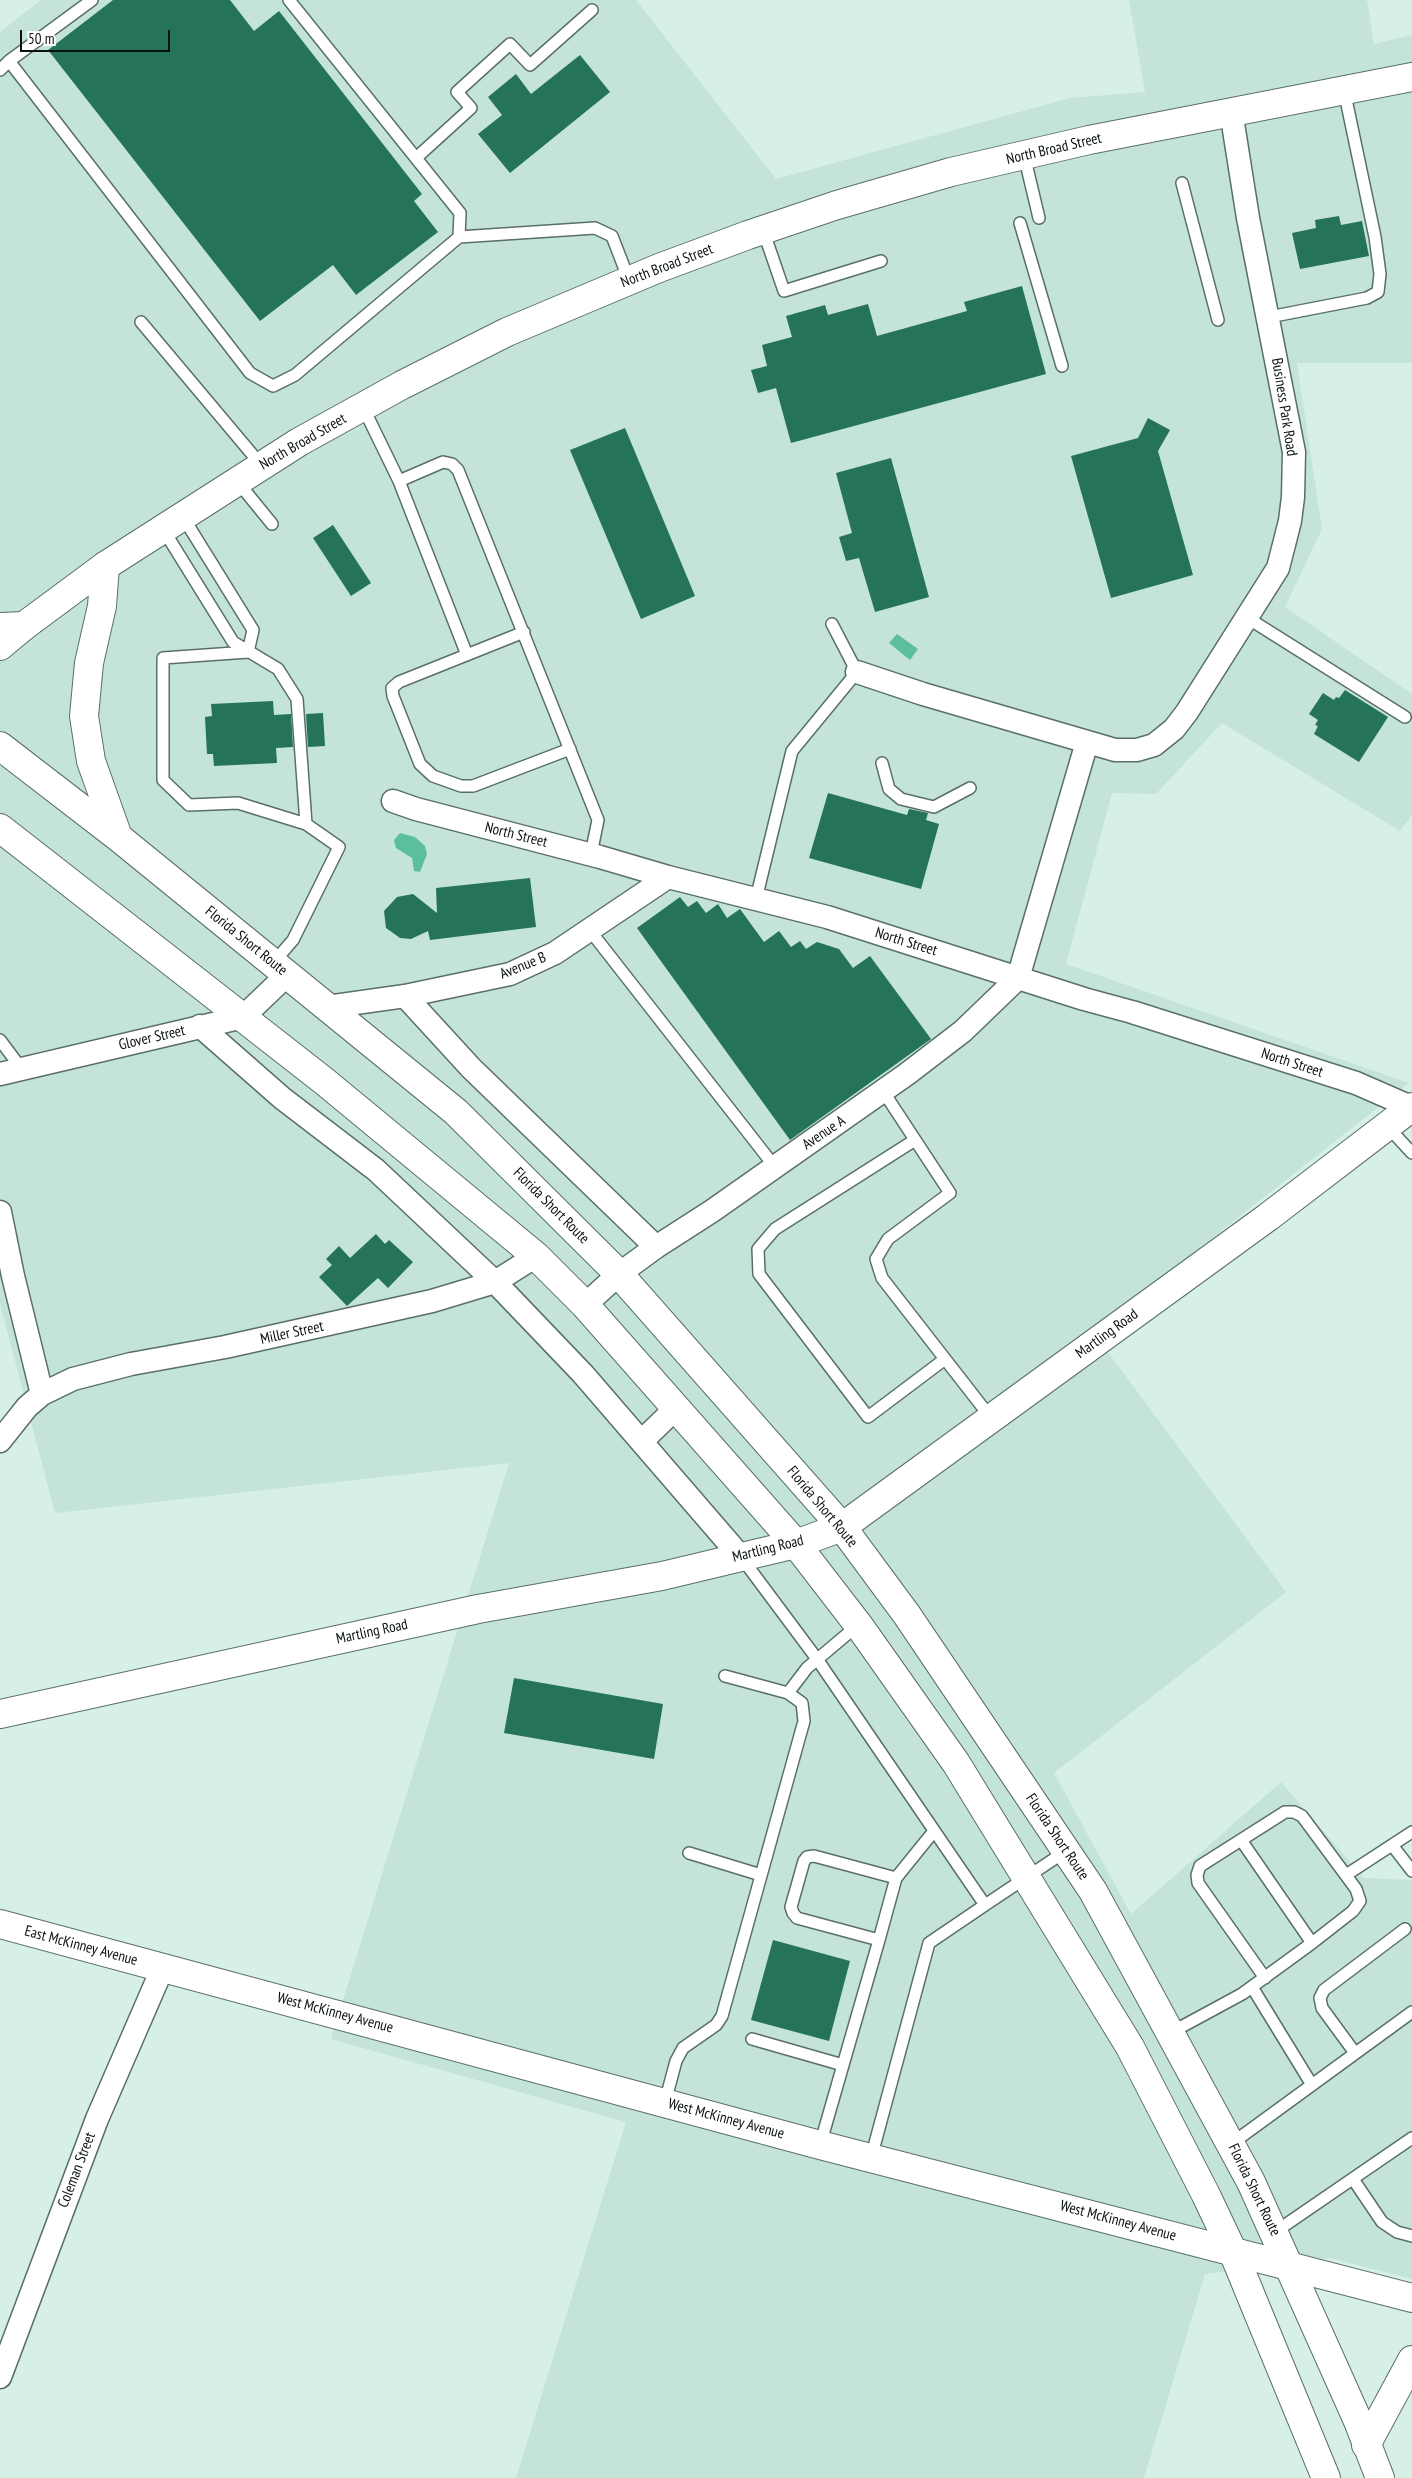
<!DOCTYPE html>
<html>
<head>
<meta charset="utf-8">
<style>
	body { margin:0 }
	#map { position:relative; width:1412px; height:2478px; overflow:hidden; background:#d7f0e6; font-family:"PT Sans Narrow",sans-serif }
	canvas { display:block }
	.scale { position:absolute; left:20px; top:30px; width:150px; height:22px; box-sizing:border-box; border:2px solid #0a120f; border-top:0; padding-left:6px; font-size:15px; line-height:18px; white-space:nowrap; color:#0a120f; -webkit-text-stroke:4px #fff; paint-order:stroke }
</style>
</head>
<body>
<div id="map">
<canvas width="1412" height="2478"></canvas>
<div class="scale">50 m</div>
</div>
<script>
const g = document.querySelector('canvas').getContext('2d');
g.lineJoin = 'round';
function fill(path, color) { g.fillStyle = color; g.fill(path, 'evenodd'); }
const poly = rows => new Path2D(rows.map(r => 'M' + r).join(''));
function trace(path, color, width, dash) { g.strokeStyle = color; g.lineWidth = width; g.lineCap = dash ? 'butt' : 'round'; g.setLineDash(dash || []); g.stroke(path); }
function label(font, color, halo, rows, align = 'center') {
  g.font = font + ' "PT Sans Narrow",sans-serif'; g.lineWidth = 4; g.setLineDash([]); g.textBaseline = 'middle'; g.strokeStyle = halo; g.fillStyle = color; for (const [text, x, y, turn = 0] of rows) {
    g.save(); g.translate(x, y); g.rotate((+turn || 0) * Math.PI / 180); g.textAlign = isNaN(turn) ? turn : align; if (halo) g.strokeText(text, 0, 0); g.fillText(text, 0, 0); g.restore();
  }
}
const built = poly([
	[41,0,636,0,776,179,1070,98,1145,92,1129,0,1367,0,1374,44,1412,35,1412,363,1297,363,1322,529,1285,607,1412,694,1412,815,1400,831,1222,723,1156,794,1112,793,1066,964,1409,1083,1093,1332,1286,1592,1054,1773,1131,1914,1281,1782,1364,1878,1412,1880,1412,2279,1330,2258,1205,2274,1144,2478,516,2478,626,2122,331,2039,509,1463,55,1513,0,1304,0,32]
]);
const water = poly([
	[897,634,918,649,910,660,889,643],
	[400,833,415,837,425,846,427,854,420,872,414,871,412,858,396,848,394,840]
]);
const building = poly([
	[113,0,230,0,254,31,279,11,422,194,414,201,438,232,356,295,333,265,260,321,48,50],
	[580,55,610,92,510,173,478,134,502,115,488,97,516,74,531,94],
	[1339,216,1341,225,1362,221,1369,256,1300,269,1292,233,1316,228,1315,220],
	[1022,286,1046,374,791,443,776,388,758,393,751,370,767,366,762,345,792,337,786,316,825,305,828,315,868,304,877,336,967,311,964,302],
	[1148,418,1170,430,1158,451,1193,575,1111,598,1071,456,1138,438],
	[625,428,695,596,641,619,570,450],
	[891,458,929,597,875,612,859,558,846,561,839,537,852,533,836,473],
	[333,525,371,583,351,596,313,538],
	[1345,690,1388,717,1359,762,1314,734,1318,726,1315,725,1318,720,1309,714,1323,693,1334,700,1336,697,1339,698],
	[273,701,274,715,291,714,293,747,276,748,277,763,214,766,213,754,207,754,205,717,212,716,211,704],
	[323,713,325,746,308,747,306,714],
	[828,793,907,815,909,809,928,813,926,820,939,824,921,889,809,858],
	[530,878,536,927,430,940,428,931,411,939,400,938,386,928,384,911,397,897,413,894,437,913,436,888],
	[680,897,688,907,697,901,706,913,718,904,727,918,740,909,764,942,779,931,791,947,800,941,806,949,817,942,839,949,853,968,870,956,931,1039,790,1140,637,928],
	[376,1234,385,1244,389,1240,413,1262,388,1288,378,1278,347,1306,319,1277,332,1265,326,1259,339,1246,350,1258],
	[514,1678,663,1704,654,1759,504,1733],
	[773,1940,850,1961,829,2041,751,2020]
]);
const service = poly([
	[289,0,460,213,459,237],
	[9,61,92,0],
	[0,70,9,61,250,373,273,386,295,375,459,237,595,228,612,236,629,280],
	[1024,155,1039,218],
	[416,158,471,108,457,92,510,44,530,65,592,10],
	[1182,183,1218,320],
	[1020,223,1062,366],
	[763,230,784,291,881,261],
	[1269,317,1367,298,1378,292,1380,274,1375,237,1344,90],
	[141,322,262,466],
	[363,407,399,481,467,655],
	[237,481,272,524],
	[399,481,443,462,452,464,458,470,598,820,591,854],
	[183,517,253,630,248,652],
	[163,529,233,642,278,669,297,699,306,824],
	[1246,617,1405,717],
	[524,632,399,682,392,688,393,696,420,764,433,776,461,786,473,786,570,749],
	[248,652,163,658,163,780,189,805,238,803,306,824,339,847,293,940,273,963],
	[882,763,889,789,901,799,934,807,970,788],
	[756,899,792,751,857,672,832,624],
	[588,928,775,1167],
	[0,1040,21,1068],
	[883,1091,950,1193,888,1239,876,1259,882,1278,991,1418],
	[1387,1126,1412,1153],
	[915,1140,775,1229,758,1249,759,1274,868,1417,945,1359],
	[741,1557,817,1659,985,1905,1066,1851],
	[788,1693,807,1668,858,1625],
	[1241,1840,1312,1943],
	[1392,1845,1412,1871],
	[689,1853,761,1875],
	[1346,1875,1412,1832],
	[896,1878,879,1940,797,1918,793,1913,791,1907,804,1861,807,1857,814,1856,896,1878,934,1831],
	[1252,1987,1312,2085],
	[1170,2033,1242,1994,1312,1943,1353,1911,1360,1901,1356,1889,1302,1816,1294,1812,1285,1812,1200,1866,1197,1875,1198,1883,1265,1978],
	[752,2039,843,2065],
	[1355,2053,1322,2008,1320,1998,1324,1990,1405,1929],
	[665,2102,676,2061,683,2048,716,2025,722,2016,804,1721,802,1703,788,1693,725,1676],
	[1231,2144,1412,2012],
	[820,2145,879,1940],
	[871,2158,929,1943,985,1905],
	[1353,2179,1382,2222,1397,2232,1412,2236],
	[1275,2232,1412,2138]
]);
const minor = poly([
	[857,672,923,694,1115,750,1137,750,1154,745,1174,729,1187,712,1278,568,1290,521,1293,497,1294,452,1248,218,1231,111],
	[393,801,416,809,600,857,668,877,827,917,1084,999,1132,1012,1356,1083,1411,1107],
	[405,996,471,1068,656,1247],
	[327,1007,405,996,510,974,555,953,668,877],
	[200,1026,282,1098,376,1170,495,1282,583,1374,740,1556],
	[0,1074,243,1017,288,974],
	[0,1212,13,1276,42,1394],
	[585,1305,619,1274,656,1247,712,1211,907,1074,963,1031,1018,978,1087,742],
	[0,1441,27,1407,42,1394,73,1379,131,1364,225,1347,432,1301,495,1282,536,1256],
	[642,1441,676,1408],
	[0,2377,97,2119,163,1967]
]);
const tertiary = poly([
	[0,1714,478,1609,662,1576,796,1544,842,1527,1268,1217,1412,1107],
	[0,1924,820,2145,1412,2298],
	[1366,2445,1412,2360]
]);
const secondary = poly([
	[0,646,24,626,105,566,299,442,402,385,507,332,659,268,748,235,837,205,951,172,1089,140,1412,77]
]);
const trunk = poly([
	[105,566,102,606,89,663,84,716,91,761,118,837],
	[0,627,24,626],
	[0,746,118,837,456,1112,619,1274,842,1527,907,1615,1093,1891,1251,2182,1358,2421,1380,2478],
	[0,828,324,1081,536,1256,585,1305,796,1544,860,1627,956,1763,1130,2047,1206,2195,1233,2252,1326,2478]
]);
const streetNames = [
	["North Broad Street",1054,149,-13],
	["North Broad Street",667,266,-21],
	["Business Park Road",1284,407,81],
	["North Broad Street",303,442,-30],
	["North Street",516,835,14],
	["Florida Short Route",246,941,39],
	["North Street",906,942,17],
	["Avenue B",523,966,-22],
	["Glover Street",152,1038,-13],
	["North Street",1292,1063,18],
	["Avenue A",824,1133,-34],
	["Florida Short Route",551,1206,45],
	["Miller Street",292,1333,-12],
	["Martling Road",1107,1334,-36],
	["Florida Short Route",822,1507,50],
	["Martling Road",768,1549,-14],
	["Martling Road",372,1632,-12],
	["Florida Short Route",1057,1837,56],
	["East McKinney Avenue",81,1946,15],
	["West McKinney Avenue",335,2013,15],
	["West McKinney Avenue",726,2119,15],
	["Coleman Street",77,2170,-69],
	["Florida Short Route",1254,2190,64],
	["West McKinney Avenue",1118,2221,15]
];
fill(built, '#c3e4d6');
fill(water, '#5bbf9d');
fill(building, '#24735a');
trace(service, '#5a6f66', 14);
trace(minor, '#5a6f66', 25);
trace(tertiary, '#5a6f66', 30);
trace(secondary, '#5a6f66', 30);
trace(trunk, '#5a6f66', 30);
trace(service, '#fff', 11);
trace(minor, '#fff', 22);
trace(tertiary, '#fff', 28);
trace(secondary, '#fff', 28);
trace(trunk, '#fff', 28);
label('15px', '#0a120f', '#fff', streetNames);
</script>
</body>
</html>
